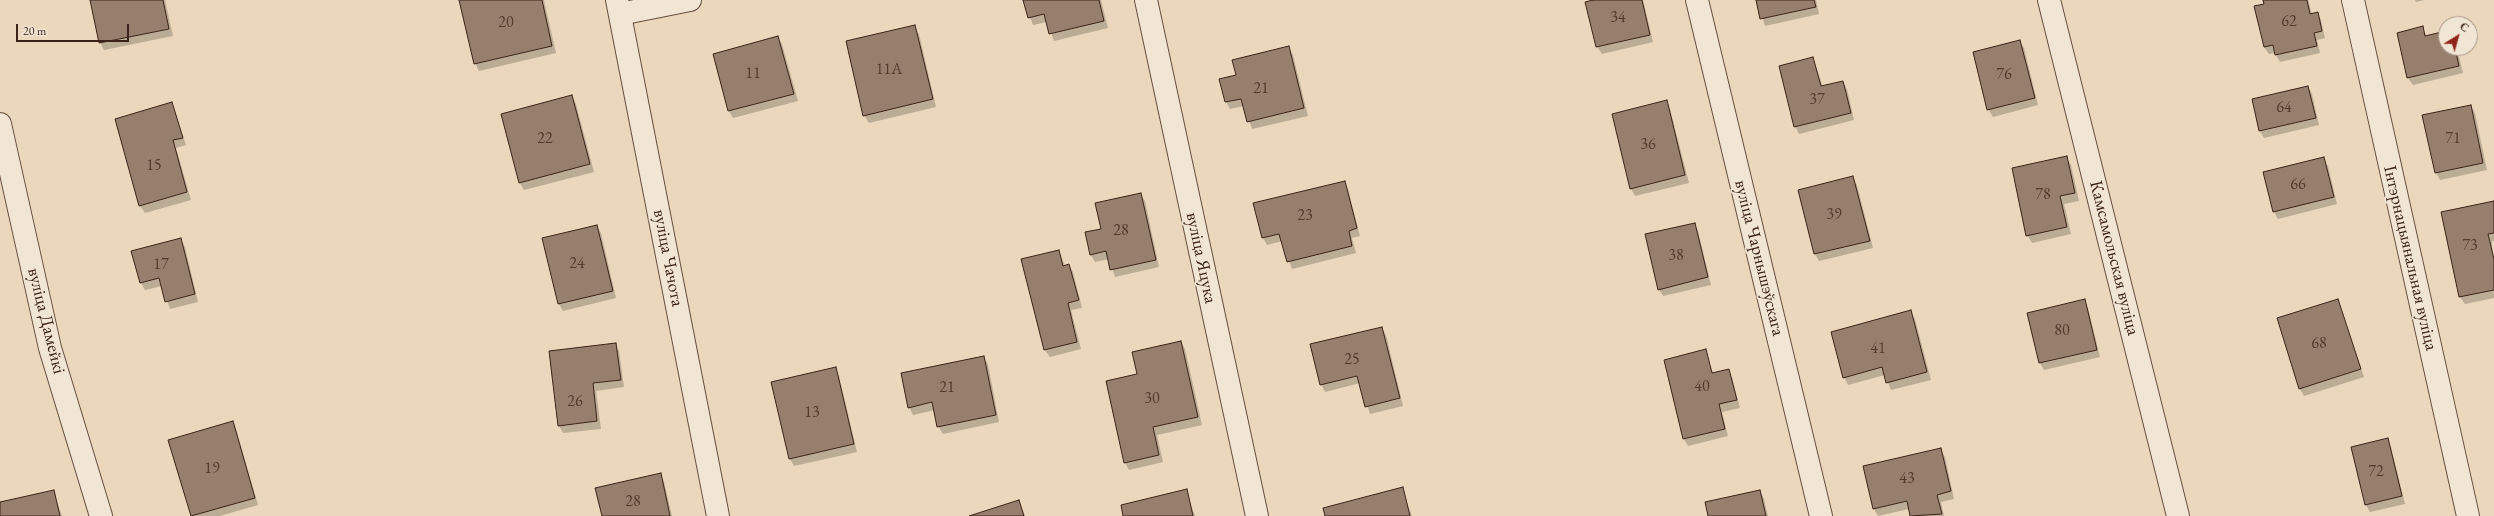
<!DOCTYPE html>
<html>
<head>
<meta charset="utf-8">
<style>
	body { margin:0 }
	#map { position:relative; width:2494px; height:516px; overflow:hidden; background:#ead7bc; font-family:"EB Garamond",serif }
	canvas { display:block }
	.north { position:absolute; left:2438px; top:16px; width:40px; height:40px; box-sizing:border-box; background:#f1e5d3; border:1px solid #a89788; border-radius:50%; rotate:37deg; font-size:11px; font-weight:700; line-height:16px; text-align:center; color:#3b2218 }
	.north::after { content:''; display:block; margin:auto; width:14px; height:18px; background:#8f2418; clip-path:polygon(50% 0,100% 100%,50% 72%,0 100%) }
	.scale { position:absolute; left:16px; top:24px; width:113px; height:18px; box-sizing:border-box; border:2px solid #3b2218; border-top:0; padding-left:5px; font-size:12px; line-height:14px; white-space:nowrap; color:#3b2218; -webkit-text-stroke:3px #f1e5d3; paint-order:stroke }
</style>
</head>
<body>
<div id="map">
<canvas width="2494" height="516"></canvas>
<div class="north">С</div>
<div class="scale">20 m</div>
</div>
<script>
const g = document.querySelector('canvas').getContext('2d');
g.lineJoin = 'round';
function fill(path, color) { g.fillStyle = color; g.fill(path, 'evenodd'); }
const poly = rows => new Path2D(rows.map(r => 'M' + r).join(''));
function trace(path, color, width, dash) { g.strokeStyle = color; g.lineWidth = width; g.lineCap = dash ? 'butt' : 'round'; g.setLineDash(dash || []); g.stroke(path); }
function label(font, color, halo, rows, align = 'center') {
  g.font = font + ' "EB Garamond",serif'; g.lineWidth = 3.5; g.setLineDash([]); g.textBaseline = 'middle'; g.strokeStyle = halo; g.fillStyle = color; for (const [text, x, y, turn = 0] of rows) {
    g.save(); g.translate(x, y); g.rotate((+turn || 0) * Math.PI / 180); g.textAlign = isNaN(turn) ? turn : align; if (halo) g.strokeText(text, 0, 0); g.fillText(text, 0, 0); g.restore();
  }
}
const shadow = poly([
	[91,0,165,0,173,36,104,50,100,42],
	[460,0,544,0,556,53,479,71,475,63],
	[1024,0,1101,0,1108,28,1054,41,1047,22,1033,25],
	[1597,0,1643,0,1653,42,1602,54,1597,47,1586,3],
	[1757,0,1816,0,1819,14,1765,26],
	[2264,0,2308,0,2312,14,2317,13,2321,20,2325,38,2317,40,2320,53,2280,62,2275,53,2269,54,2264,47],
	[2415,0,2424,0,2416,2],
	[914,26,919,34,936,107,869,123,864,115],
	[2422,28,2427,37,2446,32,2446,48,2457,48,2463,73,2413,85,2408,78,2398,33],
	[778,37,782,44,798,101,733,118,729,111,714,54],
	[2020,41,2024,48,2038,105,1993,117,1988,109],
	[1288,47,1293,55,1308,116,1252,129,1244,106,1230,109,1226,102,1221,80,1237,76],
	[1813,58,1823,87,1843,82,1847,89,1854,120,1799,134,1795,126],
	[2308,87,2312,94,2319,125,2264,138,2260,131],
	[572,96,576,104,594,172,524,190,520,183,502,115],
	[1666,101,1670,109,1689,183,1635,196,1631,189],
	[172,103,186,145,176,148,191,200,145,213,140,206,116,119],
	[2471,106,2475,113,2487,170,2440,180,2436,172],
	[2066,157,2071,165,2079,201,2064,204,2071,234,2032,243,2027,235],
	[2323,158,2328,166,2337,204,2278,219,2274,212,2264,173],
	[1853,177,1857,185,1873,248,1819,261,1815,254,1799,190],
	[1344,182,1348,189,1360,236,1352,238,1356,253,1292,269,1282,241,1267,245,1263,238,1254,204],
	[1140,194,1145,201,1159,267,1115,277,1109,259,1095,262,1091,255,1102,230],
	[2494,202,2494,241,2492,241,2494,298,2465,304,2460,297,2442,213],
	[1694,224,1698,231,1711,285,1663,296,1659,289],
	[597,226,601,233,616,298,563,311,559,304],
	[181,240,185,247,198,302,170,309,162,286,145,290,141,283],
	[1059,251,1065,266,1069,265,1073,272,1082,308,1071,310,1081,349,1050,357,1045,350,1023,260],
	[2084,300,2088,308,2100,357,2044,370,2040,363,2028,314],
	[2337,300,2364,377,2304,396,2300,389],
	[1910,312,1915,319,1931,380,1891,390,1885,375,1848,385,1844,377],
	[1382,328,1386,335,1403,406,1370,414,1360,383,1325,392,1321,384],
	[1181,342,1185,349,1202,425,1157,435,1163,462,1129,470,1125,463,1138,374],
	[615,344,619,351,624,387,596,391,601,429,563,433,559,426],
	[1705,351,1713,373,1728,370,1732,377,1740,408,1722,412,1728,436,1688,446,1684,439,1665,360],
	[983,357,988,364,999,422,943,434,938,426,935,410,913,415,909,407],
	[835,368,839,376,857,452,794,466,790,459,772,383],
	[232,422,236,429,258,505,220,516,192,516,170,440],
	[2387,439,2391,447,2405,504,2370,512,2366,505],
	[1940,450,1945,457,1954,499,1941,502,1944,516,1911,516,1909,509,1878,516,1874,509,1864,467],
	[660,474,664,482,672,516,603,516],
	[1402,489,1412,516,1326,516],
	[1186,490,1195,516,1124,516],
	[53,491,62,516,0,516,0,503],
	[1760,491,1764,499,1768,516,1709,516],
	[1019,501,1025,516,973,516]
]);
const building = poly([
	[90,0,163,0,169,29,99,43,90,0],
	[459,0,542,0,552,46,474,64,459,0],
	[1023,0,1099,0,1104,21,1049,34,1044,14,1028,18,1023,0],
	[1593,0,1642,0,1650,35,1596,47,1585,2,1593,0],
	[1756,0,1814,0,1816,7,1760,19,1756,0],
	[2263,0,2307,0,2310,14,2318,12,2322,31,2314,33,2317,46,2275,55,2273,45,2264,47,2254,6,2264,4,2263,0],
	[915,25,933,99,863,116,846,41,915,25],
	[2423,26,2425,36,2446,31,2446,48,2455,48,2459,66,2407,78,2397,33,2423,26],
	[778,36,794,94,728,111,713,54,778,36],
	[2020,40,2035,98,1987,110,1973,52,2020,40],
	[1289,46,1304,108,1247,122,1241,99,1225,102,1219,79,1236,75,1232,60,1289,46],
	[1813,57,1821,86,1843,81,1851,113,1794,127,1779,66,1813,57],
	[2308,86,2316,118,2259,131,2252,99,2308,86],
	[572,95,590,164,519,183,501,114,572,95],
	[1667,100,1685,175,1630,189,1612,114,1667,100],
	[172,102,183,138,173,140,187,192,139,206,115,119,172,102],
	[2471,105,2483,163,2435,173,2422,115,2471,105],
	[2067,156,2075,193,2060,196,2067,227,2026,236,2012,168,2067,156],
	[2324,157,2334,197,2273,212,2263,172,2324,157],
	[1853,176,1870,241,1814,254,1798,190,1853,176],
	[1345,181,1357,228,1349,231,1352,246,1287,262,1279,234,1262,238,1253,203,1345,181],
	[1141,193,1156,260,1110,270,1106,251,1090,255,1085,232,1101,229,1095,203,1141,193],
	[2494,201,2494,233,2488,234,2494,259,2494,290,2459,297,2441,212,2494,201],
	[1695,223,1708,277,1658,290,1645,234,1695,223],
	[597,225,613,291,558,304,542,238,597,225],
	[181,238,195,294,165,302,159,278,140,283,131,251,181,238],
	[1059,250,1063,266,1069,264,1079,300,1068,303,1077,342,1044,350,1021,259,1059,250],
	[2085,299,2097,350,2039,363,2027,313,2085,299],
	[2338,299,2361,369,2299,389,2277,318,2338,299],
	[1911,310,1927,372,1886,383,1882,367,1843,378,1831,332,1911,310],
	[1382,327,1400,398,1365,407,1357,376,1320,385,1310,344,1382,327],
	[1181,341,1198,417,1153,427,1159,455,1124,463,1106,381,1137,374,1132,352,1181,341],
	[616,343,621,380,593,383,597,421,558,426,549,351,616,343],
	[1706,349,1712,373,1729,369,1737,400,1719,404,1725,429,1683,439,1664,360,1706,349],
	[984,356,996,415,937,427,932,402,908,408,901,373,984,356],
	[836,367,854,444,789,459,771,382,836,367],
	[233,421,255,498,191,516,168,440,233,421],
	[2388,438,2402,496,2365,505,2351,447,2388,438],
	[1941,448,1951,491,1937,495,1942,514,1910,516,1907,501,1873,509,1863,466,1941,448],
	[661,473,670,516,602,516,595,488,661,473],
	[1403,487,1410,516,1325,516,1323,508,1403,487],
	[1187,489,1193,516,1123,516,1121,505,1187,489],
	[54,490,60,516,0,516,0,502,54,490],
	[1760,490,1766,516,1708,516,1705,502,1760,490],
	[1019,500,1024,516,969,516,1019,500]
]);
const street = poly([
	[617,0,718,516],
	[1146,0,1257,516],
	[1697,0,1821,516],
	[2049,0,2178,516],
	[2353,0,2468,516],
	[620,14,690,0],
	[0,124,50,348,101,516]
]);
const numberNames = [
	["34",1618,18],
	["62",2289,22],
	["20",506,23],
	["11А",889,70],
	["11",753,74],
	["76",2004,75],
	["21",1261,89],
	["37",1817,100],
	["64",2284,108],
	["22",545,139],
	["71",2453,139],
	["36",1648,145],
	["15",154,166],
	["66",2298,185],
	["78",2043,195],
	["39",1834,215],
	["23",1305,216],
	["28",1121,231],
	["73",2470,246],
	["38",1676,256],
	["24",577,264],
	["17",161,265],
	["80",2062,331],
	["68",2319,344],
	["41",1878,349],
	["25",1352,360],
	["40",1702,387],
	["21",947,388],
	["30",1152,399],
	["26",575,402],
	["13",812,413],
	["19",212,469],
	["72",2376,472],
	["43",1907,479],
	["28",633,502]
];
const streetNames = [
	["вуліца Чачота",668,258,79],
	["вуліца Яцука",1201,258,78],
	["вуліца Чарнышэўскага",1759,258,76],
	["Камсамольская вуліца",2114,258,76],
	["Інтэрнацыянальная вуліца",2410,258,77],
	["вуліца Дамейкі",46,321,76]
];
fill(shadow, '#0003');
fill(building, '#96806d');
trace(building, '#3b2218', 1);
trace(street, '#674f41', 24);
trace(street, '#f1e5d3', 22);
label('16px', '#523a2d', null, numberNames);
label('18px', '#3b2218', '#f1e5d3', streetNames);
</script>
</body>
</html>
